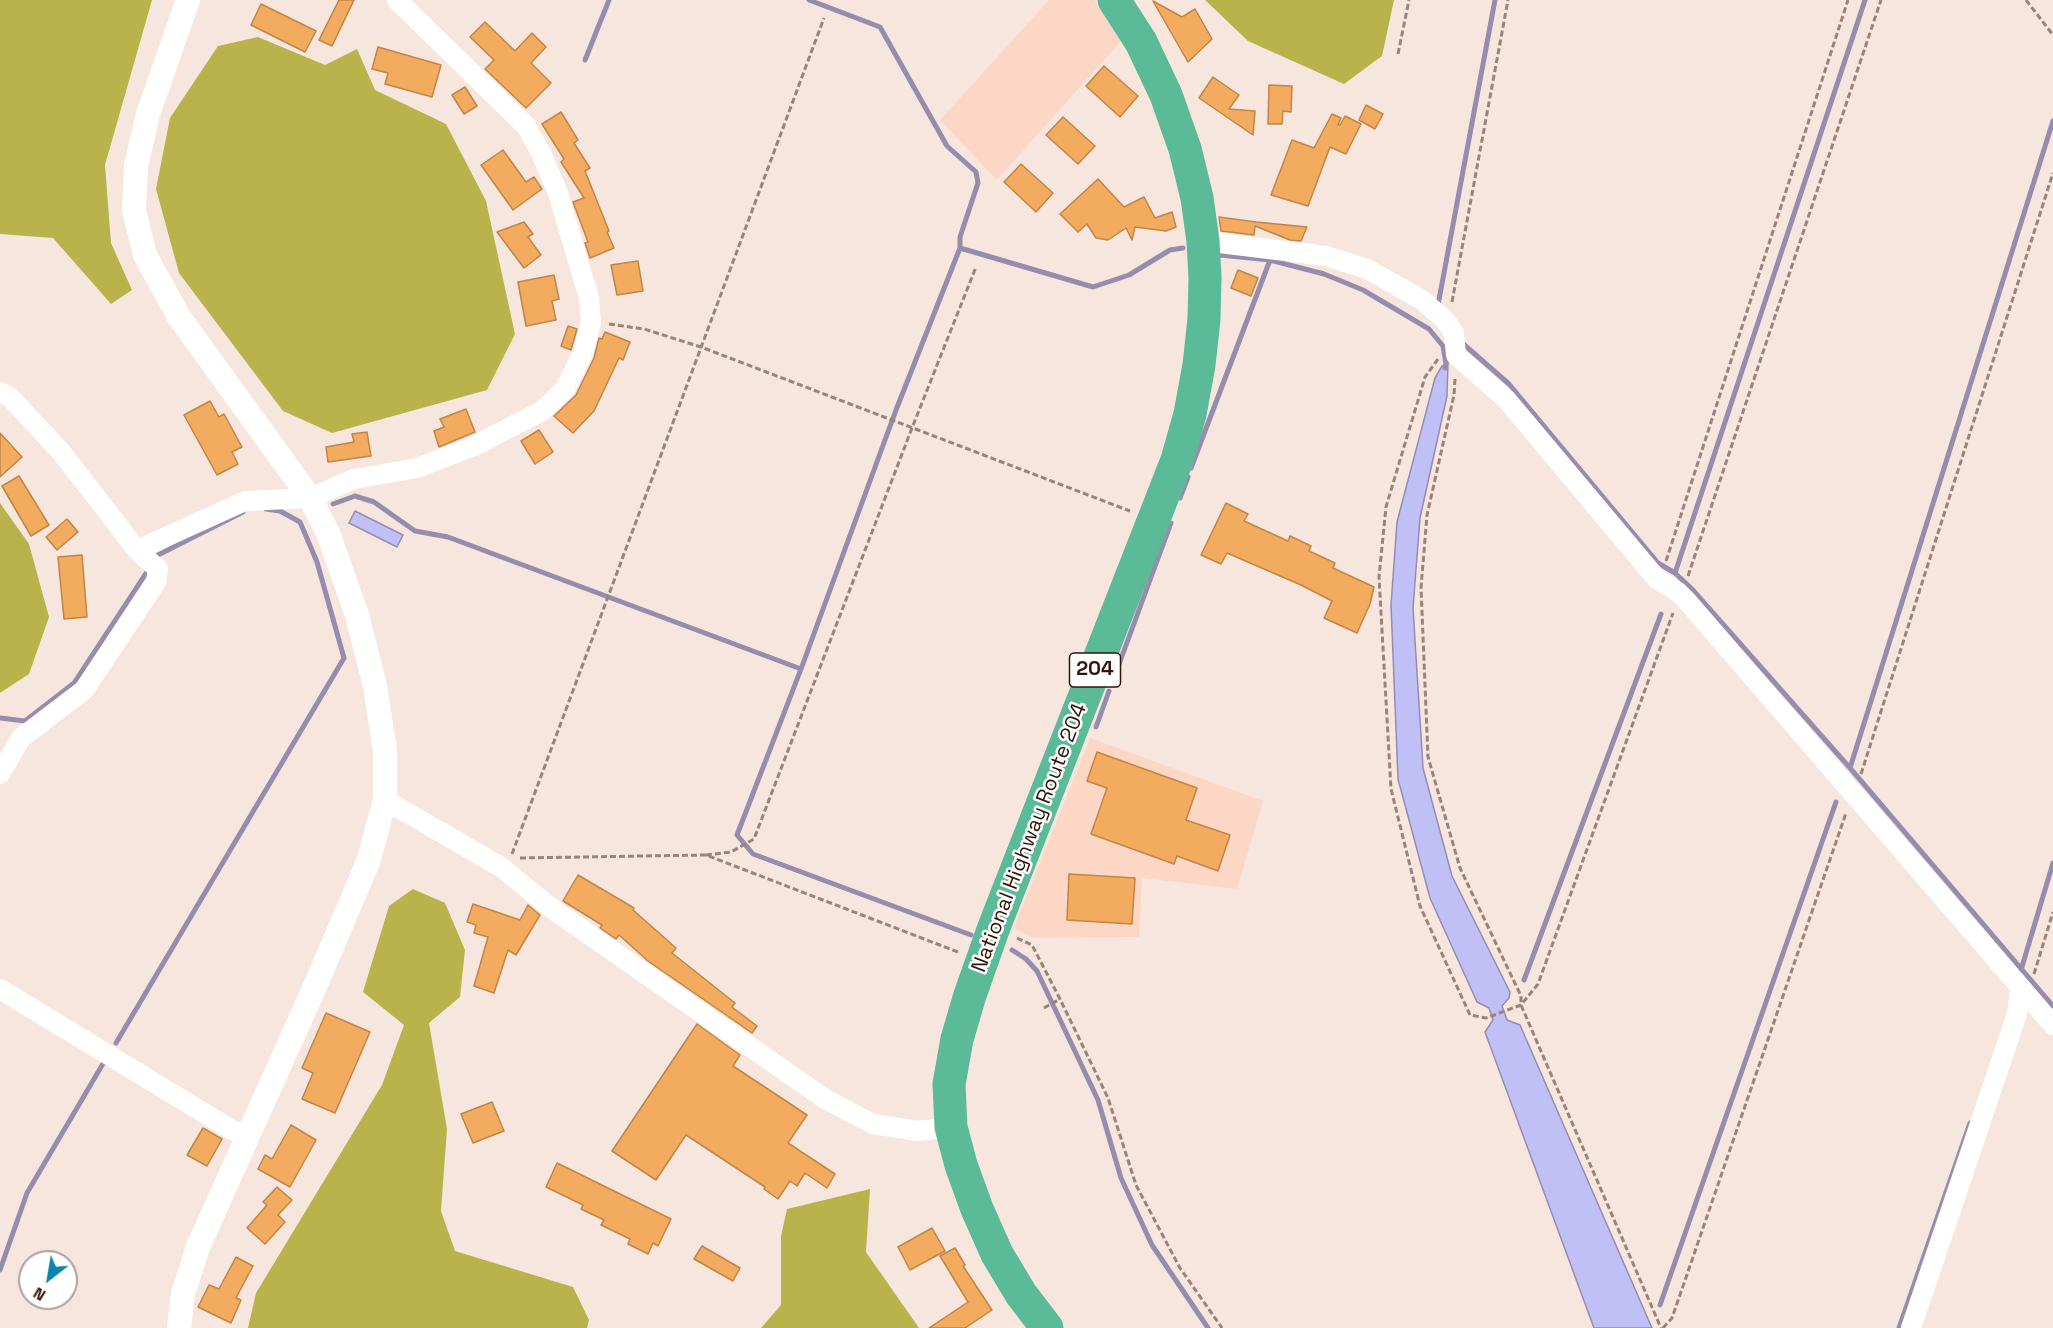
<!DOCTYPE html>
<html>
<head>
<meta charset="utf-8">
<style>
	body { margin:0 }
	#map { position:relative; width:2053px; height:1328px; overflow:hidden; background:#f7e6de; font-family:"Space Grotesk",sans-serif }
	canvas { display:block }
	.north { position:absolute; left:18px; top:1250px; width:60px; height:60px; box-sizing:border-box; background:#fff; border:2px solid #ada19c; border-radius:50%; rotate:211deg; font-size:16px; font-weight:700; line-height:24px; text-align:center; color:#331507 }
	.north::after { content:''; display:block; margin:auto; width:21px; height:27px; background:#0986aa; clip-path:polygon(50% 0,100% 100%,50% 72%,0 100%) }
</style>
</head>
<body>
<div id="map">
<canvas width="2053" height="1328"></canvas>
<div class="north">N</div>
</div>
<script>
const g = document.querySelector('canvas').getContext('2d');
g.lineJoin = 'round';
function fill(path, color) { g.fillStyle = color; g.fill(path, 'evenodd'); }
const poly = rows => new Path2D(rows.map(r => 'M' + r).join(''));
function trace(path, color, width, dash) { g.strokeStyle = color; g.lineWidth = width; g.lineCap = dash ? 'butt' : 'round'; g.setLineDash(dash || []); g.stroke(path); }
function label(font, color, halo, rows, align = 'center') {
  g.font = font + ' "Space Grotesk",sans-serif'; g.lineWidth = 5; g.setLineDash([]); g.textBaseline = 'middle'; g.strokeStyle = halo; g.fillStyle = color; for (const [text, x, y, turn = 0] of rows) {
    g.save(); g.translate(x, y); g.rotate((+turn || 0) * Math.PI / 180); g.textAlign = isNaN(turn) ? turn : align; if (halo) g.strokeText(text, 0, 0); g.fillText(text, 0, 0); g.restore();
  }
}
const built = poly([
	[1049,0,1094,0,1121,41,997,180,940,120],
	[1090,738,1263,801,1237,889,1142,878,1139,937,1033,938,1014,928]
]);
const forest = poly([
	[0,0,152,0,105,165,111,243,132,290,111,304,53,238,0,234],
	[1205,0,1394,0,1382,56,1344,84,1248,41],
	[258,37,325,65,357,49,375,90,446,124,486,201,515,334,487,390,332,433,283,411,179,273,156,189,170,118,218,46],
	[0,503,29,544,49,617,29,674,0,693],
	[413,889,445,903,465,950,460,997,429,1023,447,1129,441,1211,455,1251,573,1287,589,1320,587,1328,248,1328,256,1293,382,1085,404,1025,363,992,389,906],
	[870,1189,866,1252,919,1328,761,1328,781,1305,781,1236,787,1209]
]);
const water = poly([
	[1448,362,1447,396,1420,518,1413,608,1423,768,1452,876,1510,992,1509,998,1502,1006,1507,1020,1520,1025,1652,1328,1594,1328,1485,1032,1493,1020,1489,1008,1477,1002,1430,898,1398,779,1391,605,1397,522,1435,378,1442,366,1448,362],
	[355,511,403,535,397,547,349,523,355,511]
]);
const stream = poly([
	[809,0,880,27,947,146,976,172,978,183,960,237,960,248,896,410,801,669,737,835,753,854,971,935],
	[585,60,609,0],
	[960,248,1093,287,1129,275,1170,250,1183,248],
	[1220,255,1270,260,1324,274,1363,290,1429,329,1443,346,1446,364,1445,368],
	[1438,305,1495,0],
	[1461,342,1509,384,1658,563,1675,573,1691,588,1850,768,2053,1006],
	[1191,468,1270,260],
	[1180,498,1188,477],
	[333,504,355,496,374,502,415,531,448,537,801,669],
	[1675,573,1865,0],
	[1115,675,1171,523],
	[0,718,25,721,74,683,158,555,243,512],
	[1096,727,1109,691],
	[1850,768,2053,121],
	[1012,950,1026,959,1037,971,1098,1100,1121,1178,1152,1245,1208,1328],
	[2021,970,2053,863],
	[1524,980,1661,614],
	[116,1043,344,658,317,562,300,522,280,511,266,509],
	[0,1270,27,1193,104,1062],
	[1660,1305,1836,802],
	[1899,1328,1970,1123]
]);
const building = poly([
	[339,0,354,0,332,46,319,40,339,0],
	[1153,1,1182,17,1195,9,1212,39,1188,62,1153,1],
	[261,4,316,31,305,52,251,25,261,4],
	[485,22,515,51,532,33,546,47,531,63,551,83,526,108,485,69,494,60,470,37,485,22],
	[378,47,441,65,432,97,385,84,388,73,372,69,378,47],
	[1104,66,1138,96,1120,117,1086,86,1104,66],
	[1213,77,1239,95,1229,109,1255,111,1253,135,1199,98,1213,77],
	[1269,85,1292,86,1291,112,1283,111,1282,124,1268,124,1269,85],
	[465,87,477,106,464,114,452,95,465,87],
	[1366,105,1383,114,1375,129,1359,120,1366,105],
	[561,112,578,140,574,143,590,168,585,171,609,231,607,232,614,248,590,258,585,243,588,242,573,202,584,198,561,162,564,159,542,124,561,112],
	[1332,114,1341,118,1338,125,1340,125,1345,116,1361,124,1346,154,1330,147,1308,206,1271,195,1292,140,1314,148,1332,114],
	[1063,117,1095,146,1078,164,1046,135,1063,117],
	[503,150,526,182,534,177,542,189,513,210,481,165,503,150],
	[1021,164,1053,193,1036,212,1004,182,1021,164],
	[1098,179,1124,207,1144,197,1155,218,1172,212,1176,227,1166,231,1135,227,1132,240,1126,228,1108,240,1096,238,1087,224,1078,232,1060,214,1098,179],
	[1219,217,1256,222,1307,227,1301,241,1290,240,1255,226,1254,235,1221,231,1219,217],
	[524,222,533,234,528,237,541,255,524,268,497,232,524,222],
	[638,261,643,291,617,295,611,265,638,261],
	[1238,270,1258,278,1251,296,1231,288,1238,270],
	[554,275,559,299,552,301,556,320,526,326,518,282,554,275],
	[568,326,577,329,571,350,561,346,568,326],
	[605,332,630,342,623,360,619,358,594,411,573,433,554,416,576,395,594,358,599,338,602,339,605,332],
	[210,401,219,417,224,414,242,447,232,452,238,464,217,475,184,415,210,401],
	[466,409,475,432,439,447,434,431,444,427,440,419,466,409],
	[539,430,553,452,535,464,521,441,539,430],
	[367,432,371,456,328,462,326,447,354,442,352,434,367,432],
	[0,433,22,457,0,477,0,433],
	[19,476,49,525,31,536,2,486,19,476],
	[1226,503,1248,514,1244,521,1288,541,1290,536,1311,546,1309,551,1335,563,1333,568,1374,587,1370,604,1357,633,1324,618,1332,601,1301,585,1227,553,1221,564,1201,555,1226,503],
	[67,519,78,532,57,550,46,537,67,519],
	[82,555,87,617,64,619,58,557,82,555],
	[1097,752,1197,788,1186,820,1230,835,1218,871,1177,856,1174,864,1091,834,1107,788,1087,781,1097,752],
	[1069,874,1135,878,1132,924,1067,920,1069,874],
	[578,875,634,908,633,910,676,948,672,953,735,1003,732,1007,757,1026,752,1033,648,961,619,935,616,939,600,928,602,925,563,901,578,875],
	[473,904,520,920,528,905,540,915,516,955,508,950,494,993,474,986,488,937,474,933,476,925,467,922,473,904],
	[326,1013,370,1032,335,1113,302,1099,313,1073,302,1068,326,1013],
	[697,1024,740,1055,733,1066,807,1115,788,1143,835,1174,827,1188,805,1173,797,1186,790,1181,778,1199,764,1189,765,1187,686,1135,656,1180,612,1151,697,1024],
	[492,1102,504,1131,473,1143,461,1114,492,1102],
	[291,1125,316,1140,290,1187,258,1169,265,1155,272,1159,291,1125],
	[203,1128,222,1139,207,1166,187,1155,203,1128],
	[557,1163,671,1219,658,1246,653,1243,648,1254,628,1244,630,1239,601,1225,604,1220,581,1209,583,1205,546,1187,557,1163],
	[277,1187,292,1200,278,1215,285,1222,265,1244,247,1228,267,1205,263,1202,277,1187],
	[932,1228,945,1251,910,1270,898,1247,932,1228],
	[702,1246,740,1268,733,1281,694,1259,702,1246],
	[955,1248,965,1265,963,1266,992,1310,965,1328,929,1328,968,1302,940,1256,955,1248],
	[236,1257,253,1266,236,1298,241,1300,231,1323,198,1307,209,1285,219,1289,236,1257]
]);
const path = poly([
	[2026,0,2053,35],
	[1398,54,1409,0],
	[1452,302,1508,0],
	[609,324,644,329,701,347,1130,511],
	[1438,359,1425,377,1386,507,1379,577,1391,789,1420,906,1470,1015,1486,1018,1521,1005,1538,984,1673,613],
	[1455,379,1454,395,1427,515,1421,588,1428,757,1460,868,1521,996,1521,1005,1661,1328],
	[1666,561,1848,0],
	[1688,576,1881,0],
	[1861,774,2053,173],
	[512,854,824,18],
	[706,855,731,852,754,839,912,428,976,267],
	[520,858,706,855,958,952],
	[1017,938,1032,945,1060,999,1108,1098,1136,1185,1180,1268,1222,1328],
	[2034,974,2053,912],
	[1044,1008,1060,999],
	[1663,1328,1672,1318,1846,813]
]);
const minor = poly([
	[1203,241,1326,256,1367,269,1422,300,1445,320,1454,333,1456,355,1506,399,1657,579,1678,592,1687,601,2053,1025],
	[0,392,10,397,62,453,137,550,158,569,156,582,84,690,21,738,0,774],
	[137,550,245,501,310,498,354,479,417,468,474,446,542,411,565,389,583,353,591,322,589,298,558,193,541,153,526,126,397,0],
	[385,800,501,867,551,908,825,1099,873,1124,918,1131,951,1127],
	[0,989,232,1130,248,1136],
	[1911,1328,2017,1014,2020,988]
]);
const tertiary = poly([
	[179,1328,183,1294,198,1247,317,982,368,862,385,800,385,751,375,686,357,615,328,533,310,498,179,317,145,255,134,210,136,166,148,114,188,0]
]);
const trunk = poly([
	[1047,1328,1021,1294,997,1254,977,1209,961,1165,951,1127,949,1084,957,1039,970,995,994,927,1177,460,1190,414,1199,365,1204,319,1205,277,1203,241,1197,198,1185,149,1166,95,1141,42,1114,0]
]);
const shields = [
	[1095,670,51]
];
const shieldNames = [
	["204",1095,670]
];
const streetNames = [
	["National Highway Route 204",1030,838,-69]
];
fill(built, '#fcd7c6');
fill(forest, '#bab34b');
fill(water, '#c1c0f6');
trace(water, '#968dae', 1.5);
trace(stream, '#968dae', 5);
fill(building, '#f3ab5f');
trace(building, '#c18546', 1.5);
trace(path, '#9a8378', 3, [6, 3]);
trace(minor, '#fff', 20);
trace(tertiary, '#fff', 24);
trace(trunk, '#5bba98', 33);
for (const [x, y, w] of shields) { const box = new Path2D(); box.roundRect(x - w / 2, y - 17, w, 34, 4.5); g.fillStyle = '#fff'; g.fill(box); trace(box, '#331507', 1.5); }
label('bold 20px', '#331507', null, shieldNames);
label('21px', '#331507', '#fff', streetNames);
</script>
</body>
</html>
